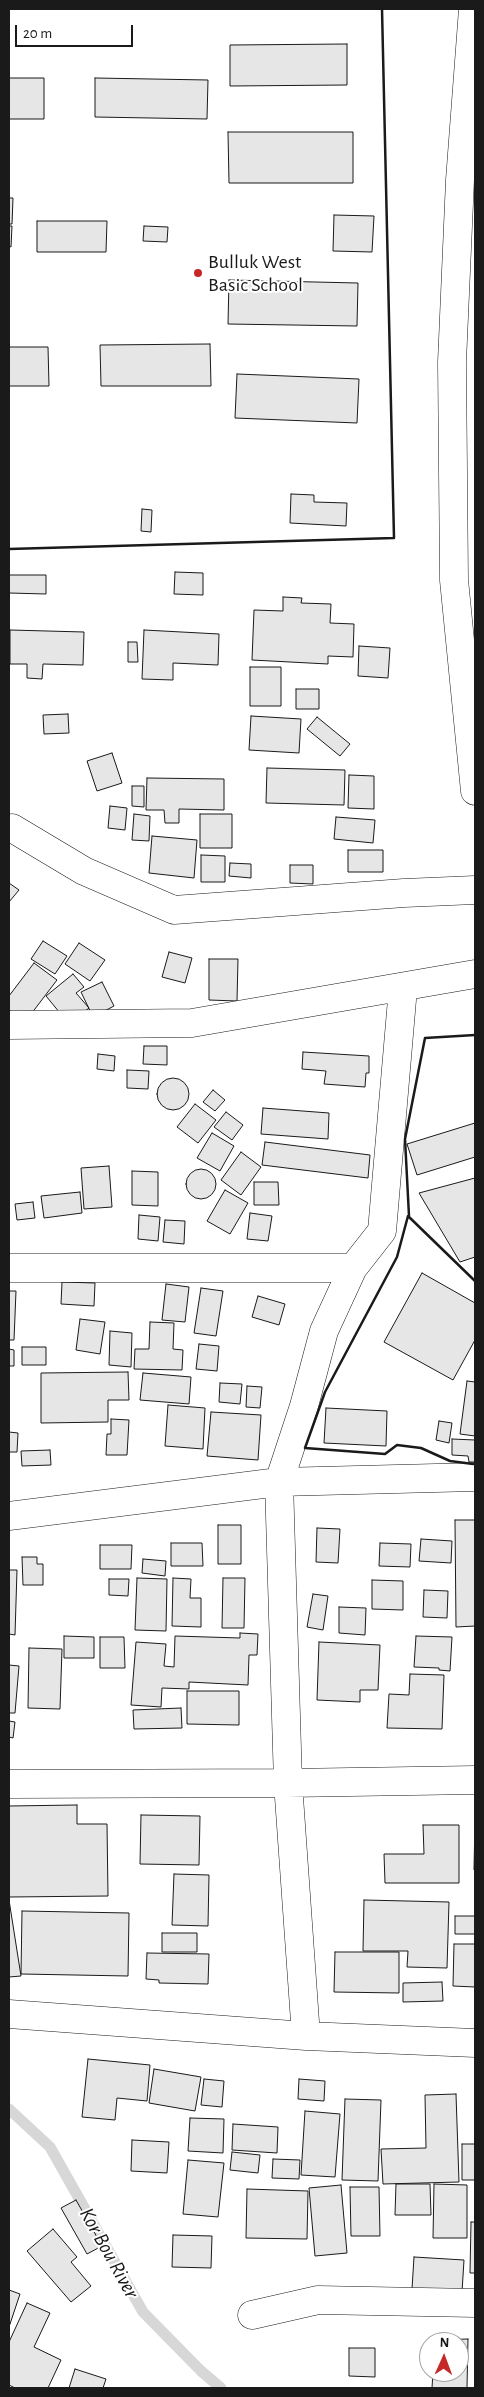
<!DOCTYPE html>
<html>
<head>
<meta charset="utf-8">
<style>
	body { margin:0 }
	#map { position:relative; width:484px; height:2397px; overflow:hidden; background:#fff; font-family:"Alegreya Sans",sans-serif }
	canvas { display:block }
	.frame { position:absolute; inset:0; border:10px solid #1a1a1a; pointer-events:none }
	.north { position:absolute; left:419px; top:2332px; width:50px; height:50px; box-sizing:border-box; background:#fff; border:1px solid #a3a3a3; border-radius:50%; rotate:2deg; font-size:14px; font-weight:700; line-height:20px; text-align:center; color:#1a1a1a }
	.north::after { content:''; display:block; margin:auto; width:18px; height:22px; background:#c62828; clip-path:polygon(50% 0,100% 100%,50% 72%,0 100%) }
	.scale { position:absolute; left:15px; top:25px; width:118px; height:22px; box-sizing:border-box; border:2px solid #1a1a1a; border-top:0; padding-left:6px; font-size:15px; line-height:18px; white-space:nowrap; color:#1a1a1a; -webkit-text-stroke:4px #fff; paint-order:stroke }
</style>
</head>
<body>
<div id="map">
<canvas width="484" height="2397"></canvas>
<div class="frame"></div>
<div class="north">N</div>
<div class="scale">20 m</div>
</div>
<script>
const g = document.querySelector('canvas').getContext('2d');
g.lineJoin = 'round';
const poly = rows => new Path2D(rows.map(r => 'M' + r).join(''));
function trace(path, color, width, dash) { g.strokeStyle = color; g.lineWidth = width; g.lineCap = dash ? 'butt' : 'round'; g.setLineDash(dash || []); g.stroke(path); }
function fill(path, color) { g.fillStyle = color; g.fill(path, 'evenodd'); }
function label(font, color, halo, rows, align = 'center') {
  g.font = font + ' "Alegreya Sans",sans-serif'; g.lineWidth = 4; g.setLineDash([]); g.textBaseline = 'middle'; g.strokeStyle = halo; g.fillStyle = color; for (const [text, x, y, turn = 0] of rows) {
    g.save(); g.translate(x, y); g.rotate((+turn || 0) * Math.PI / 180); g.textAlign = isNaN(turn) ? turn : align; if (halo) g.strokeText(text, 0, 0); g.fillText(text, 0, 0); g.restore();
  }
}
const stream = poly([
	[9,2109,50,2147,143,2312,201,2371,221,2388]
]);
const building = poly([
	[347,44,347,85,230,86,230,45,347,44],
	[9,78,44,78,44,119,9,119,9,78],
	[95,78,208,80,207,119,95,117,95,78],
	[228,132,353,132,353,183,229,183,228,132],
	[9,198,13,198,12,224,9,224,9,198],
	[334,215,374,216,372,252,333,251,334,215],
	[37,221,107,221,106,252,37,252,37,221],
	[9,226,12,226,11,247,9,246,9,226],
	[144,226,168,227,167,242,143,241,144,226],
	[229,280,358,283,357,326,228,324,229,280],
	[210,344,211,386,101,386,100,345,210,344],
	[9,347,48,347,49,386,9,386,9,347],
	[237,374,359,379,357,423,235,418,237,374],
	[291,494,314,495,314,502,347,503,346,526,290,523,291,494],
	[142,509,152,510,151,532,141,531,142,509],
	[175,572,203,573,203,595,174,594,175,572],
	[9,575,46,575,46,594,9,593,9,575],
	[283,597,302,598,301,603,331,604,330,623,354,624,353,657,328,656,328,664,252,660,254,610,283,611,283,597],
	[10,630,84,632,83,665,43,664,42,679,27,678,27,664,10,664,10,630],
	[144,630,219,634,218,665,173,663,173,680,142,679,144,630],
	[128,642,137,642,138,662,128,662,128,642],
	[359,646,390,648,388,678,358,676,359,646],
	[250,667,281,667,281,706,250,706,250,667],
	[296,689,319,689,319,709,296,709,296,689],
	[68,714,69,733,44,734,43,715,68,714],
	[251,716,301,719,299,753,249,750,251,716],
	[317,717,350,744,340,756,307,729,317,717],
	[112,753,122,783,97,791,87,761,112,753],
	[267,768,345,770,344,805,266,803,267,768],
	[349,775,374,776,374,809,348,808,349,775],
	[147,778,224,779,224,810,179,809,179,823,165,823,164,810,146,810,147,778],
	[132,786,144,786,144,807,132,806,132,786],
	[110,806,127,808,125,830,108,828,110,806],
	[134,814,150,816,149,841,132,840,134,814],
	[200,814,232,814,232,848,200,848,200,814],
	[336,817,375,820,373,843,334,839,336,817],
	[152,836,197,840,194,878,149,873,152,836],
	[348,850,383,850,383,872,348,872,348,850],
	[201,855,225,856,225,882,201,882,201,855],
	[230,863,251,864,251,878,229,876,230,863],
	[290,865,313,865,313,884,290,883,290,865],
	[9,883,19,890,9,902,9,883],
	[43,941,67,956,55,974,31,959,43,941],
	[79,943,105,960,90,981,65,964,79,943],
	[169,952,192,958,185,983,162,977,169,952],
	[209,959,238,959,237,1001,209,1000,209,959],
	[34,963,57,980,25,1022,9,1010,9,996,34,963],
	[73,974,84,987,76,993,89,1008,69,1024,46,996,73,974],
	[102,982,114,1006,93,1017,81,992,102,982],
	[144,1046,167,1046,167,1065,143,1064,144,1046],
	[303,1052,369,1056,369,1073,366,1073,365,1087,324,1084,326,1071,302,1069,303,1052],
	[98,1054,115,1056,114,1071,97,1069,98,1054],
	[127,1070,149,1071,148,1089,127,1088,127,1070],
	'157 1094a16 16 0 1 1 32 0a16 16 0 1 1-32 0Z',
	[213,1090,225,1100,215,1111,203,1102,213,1090],
	[195,1104,216,1120,198,1143,177,1127,195,1104],
	[263,1108,329,1113,328,1139,261,1134,263,1108],
	[226,1112,243,1125,232,1140,214,1127,226,1112],
	[475,1123,475,1157,417,1175,407,1144,475,1123],
	[212,1133,234,1146,220,1171,197,1158,212,1133],
	[265,1142,370,1155,368,1178,262,1165,265,1142],
	[241,1152,261,1167,241,1195,221,1180,241,1152],
	[109,1166,112,1207,84,1209,81,1168,109,1166],
	'186 1184a15 15 0 1 1 30 0a15 15 0 1 1-30 0Z',
	[132,1171,158,1172,158,1206,132,1205,132,1171],
	[475,1178,475,1257,460,1262,419,1193,475,1178],
	[254,1182,278,1182,279,1205,254,1205,254,1182],
	[225,1190,248,1203,230,1234,207,1221,225,1190],
	[80,1192,82,1213,44,1218,41,1196,80,1192],
	[33,1202,35,1218,17,1220,15,1204,33,1202],
	[250,1213,272,1216,268,1241,247,1239,250,1213],
	[139,1215,160,1217,158,1241,138,1239,139,1215],
	[165,1220,185,1221,184,1244,163,1242,165,1220],
	[422,1273,475,1303,475,1340,453,1380,384,1342,422,1273],
	[62,1282,95,1283,94,1306,61,1304,62,1282],
	[166,1284,189,1287,185,1322,162,1320,166,1284],
	[201,1288,223,1291,216,1336,194,1333,201,1288],
	[9,1291,16,1291,14,1340,9,1340,9,1291],
	[258,1296,285,1304,279,1325,252,1317,258,1296],
	[80,1319,105,1322,100,1354,76,1350,80,1319],
	[150,1322,174,1323,173,1349,183,1350,182,1370,134,1369,135,1349,149,1349,150,1322],
	[110,1331,132,1333,131,1367,109,1365,110,1331],
	[199,1344,219,1346,217,1371,196,1369,199,1344],
	[22,1347,46,1347,46,1365,22,1365,22,1347],
	[9,1349,14,1350,14,1366,9,1366,9,1349],
	[128,1372,129,1400,108,1400,108,1422,41,1423,41,1373,128,1372],
	[143,1373,191,1377,189,1404,140,1400,143,1373],
	[467,1381,475,1382,475,1436,460,1434,467,1381],
	[220,1383,242,1384,240,1404,219,1402,220,1383],
	[247,1386,262,1387,260,1408,246,1407,247,1386],
	[168,1405,205,1408,203,1449,165,1446,168,1405],
	[326,1408,387,1411,386,1446,324,1443,326,1408],
	[211,1412,261,1415,258,1460,207,1456,211,1412],
	[111,1419,129,1420,127,1455,106,1455,107,1434,111,1434,111,1419],
	[439,1421,452,1423,449,1443,436,1440,439,1421],
	[9,1432,18,1433,17,1452,9,1452,9,1432],
	[452,1439,475,1440,475,1462,469,1462,468,1456,452,1455,452,1439],
	[50,1450,51,1465,22,1466,21,1451,50,1450],
	[455,1520,475,1520,475,1626,456,1627,455,1520],
	[218,1525,241,1525,241,1564,218,1564,218,1525],
	[317,1528,340,1529,338,1563,316,1562,317,1528],
	[421,1539,452,1541,451,1563,419,1561,421,1539],
	[171,1543,202,1543,203,1566,171,1566,171,1543],
	[380,1543,411,1544,410,1567,379,1566,380,1543],
	[100,1545,132,1545,131,1569,100,1569,100,1545],
	[22,1557,37,1557,37,1564,43,1564,43,1585,23,1585,22,1557],
	[143,1559,166,1561,165,1576,142,1573,143,1559],
	[9,1570,17,1570,15,1635,9,1634,9,1570],
	[137,1578,167,1579,166,1631,135,1630,137,1578],
	[173,1578,191,1579,190,1598,201,1598,201,1627,172,1626,173,1578],
	[223,1578,245,1578,244,1628,222,1628,223,1578],
	[109,1579,129,1579,128,1596,109,1595,109,1579],
	[372,1580,403,1581,403,1610,372,1609,372,1580],
	[424,1590,448,1591,447,1618,423,1617,424,1590],
	[313,1594,328,1596,323,1630,307,1627,313,1594],
	[339,1607,366,1608,365,1635,339,1633,339,1607],
	[240,1633,258,1634,257,1655,249,1655,248,1685,189,1682,189,1689,162,1688,161,1707,131,1705,136,1642,166,1644,164,1666,174,1667,175,1636,240,1638,240,1633],
	[64,1636,94,1637,94,1658,64,1658,64,1636],
	[416,1636,452,1637,450,1671,439,1670,439,1668,414,1667,416,1636],
	[100,1637,124,1637,125,1668,100,1668,100,1637],
	[319,1642,380,1645,378,1690,360,1690,360,1702,317,1700,319,1642],
	[29,1648,62,1649,60,1709,28,1708,29,1648],
	[9,1665,19,1666,15,1713,9,1713,9,1665],
	[410,1674,444,1675,442,1729,387,1728,389,1694,409,1695,410,1674],
	[187,1691,239,1691,239,1725,187,1724,187,1691],
	[181,1708,182,1728,134,1729,133,1710,181,1708],
	[9,1721,15,1722,13,1738,9,1737,9,1721],
	[77,1805,77,1824,107,1824,108,1896,9,1897,9,1806,77,1805],
	[141,1815,200,1816,199,1865,140,1864,141,1815],
	[475,1819,475,1870,474,1870,475,1819],
	[423,1825,459,1825,459,1883,385,1883,384,1854,424,1854,423,1825],
	[174,1874,209,1875,208,1926,172,1925,174,1874],
	[9,1900,21,1976,9,1977,9,1900],
	[364,1900,449,1902,447,1968,407,1967,408,1951,363,1951,364,1900],
	[22,1911,129,1913,128,1976,21,1974,22,1911],
	[455,1916,475,1916,475,1934,455,1934,455,1916],
	[162,1933,197,1933,197,1952,162,1952,162,1933],
	[454,1944,475,1944,475,1987,453,1986,454,1944],
	[335,1952,399,1952,399,1993,334,1992,335,1952],
	[147,1953,209,1954,208,1984,159,1983,159,1980,146,1979,147,1953],
	[442,1982,443,2001,403,2002,403,1983,442,1982],
	[88,2059,150,2065,147,2101,117,2098,115,2120,82,2117,88,2059],
	[154,2069,201,2077,195,2111,149,2103,154,2069],
	[204,2079,224,2081,222,2107,201,2105,204,2079],
	[299,2079,325,2081,324,2101,298,2099,299,2079],
	[456,2094,459,2182,383,2184,381,2149,426,2148,425,2095,456,2094],
	[345,2099,381,2100,378,2181,342,2180,345,2099],
	[305,2111,340,2114,335,2177,301,2175,305,2111],
	[190,2118,224,2119,223,2153,188,2151,190,2118],
	[233,2124,278,2127,277,2153,232,2150,233,2124],
	[132,2140,169,2142,167,2173,131,2171,132,2140],
	[462,2144,475,2144,475,2180,462,2180,462,2144],
	[232,2152,260,2155,258,2173,230,2170,232,2152],
	[273,2159,300,2160,299,2179,272,2178,273,2159],
	[188,2160,224,2163,218,2217,183,2214,188,2160],
	[396,2184,430,2184,431,2215,395,2215,396,2184],
	[434,2184,467,2185,467,2238,433,2238,434,2184],
	[341,2185,347,2253,315,2256,309,2188,341,2185],
	[350,2187,379,2187,380,2236,351,2236,350,2187],
	[247,2189,308,2191,307,2239,246,2238,247,2189],
	[76,2200,102,2246,87,2254,61,2208,76,2200],
	[471,2222,475,2222,475,2273,470,2273,471,2222],
	[53,2229,77,2257,71,2262,91,2286,71,2302,27,2251,53,2229],
	[173,2235,212,2236,211,2268,172,2267,173,2235],
	[414,2257,464,2260,462,2292,412,2289,414,2257],
	[9,2290,20,2294,9,2327,9,2290],
	[27,2303,50,2313,34,2347,61,2360,48,2388,15,2388,9,2385,9,2342,27,2303],
	[468,2339,467,2388,432,2388,433,2372,459,2372,459,2342,433,2342,433,2340,468,2339],
	[349,2348,375,2348,375,2377,349,2376,349,2348],
	[75,2369,106,2379,103,2388,69,2388,75,2369]
]);
const minor = poly([
	[473,9,460,180,452,362,454,580,475,791],
	[9,829,12,828,84,871,174,910,404,893,475,890],
	[9,1025,192,1023,475,974],
	[9,1268,353,1268],
	[9,1516,279,1482,475,1477],
	[9,1784,288,1783,475,1780],
	[9,2014,306,2036,475,2043],
	[306,2036,288,1783,279,1482,304,1406,324,1331,353,1268,382,1231,403,988],
	[252,2315,318,2300,475,2303]
]);
const wall = poly([
	[9,549,394,538,382,9],
	[409,1216,405,1139,425,1038,475,1035],
	[473,1464,450,1461,421,1448,397,1445,385,1454,305,1448,325,1392,397,1257,408,1216,475,1281]
]);
const markers = [
	[198,273,5,"#c62828"]
];
const poiNames = [
	["Bulluk West",208,262],
	["Basic School",208,285]
];
const waterNames = [
	["Kor Bou River",109,2253,61]
];
trace(stream, '#d7d7d7', 11);
fill(building, '#e6e6e6');
trace(building, '#1a1a1a', 1);
trace(minor, '#1a1a1a', 29);
trace(minor, '#fff', 28);
trace(wall, '#1a1a1a', 2.5);
for (const [x, y, r, color] of markers) { const dot = new Path2D(); dot.arc(x, y, r, 0, 2 * Math.PI); g.fillStyle = color; g.fill(dot); trace(dot, '#fff', 2); }
label('20px', '#1a1a1a', '#fff', poiNames, 'left');
label('italic 21px', '#1a1a1a', '#fff', waterNames);
</script>
</body>
</html>
